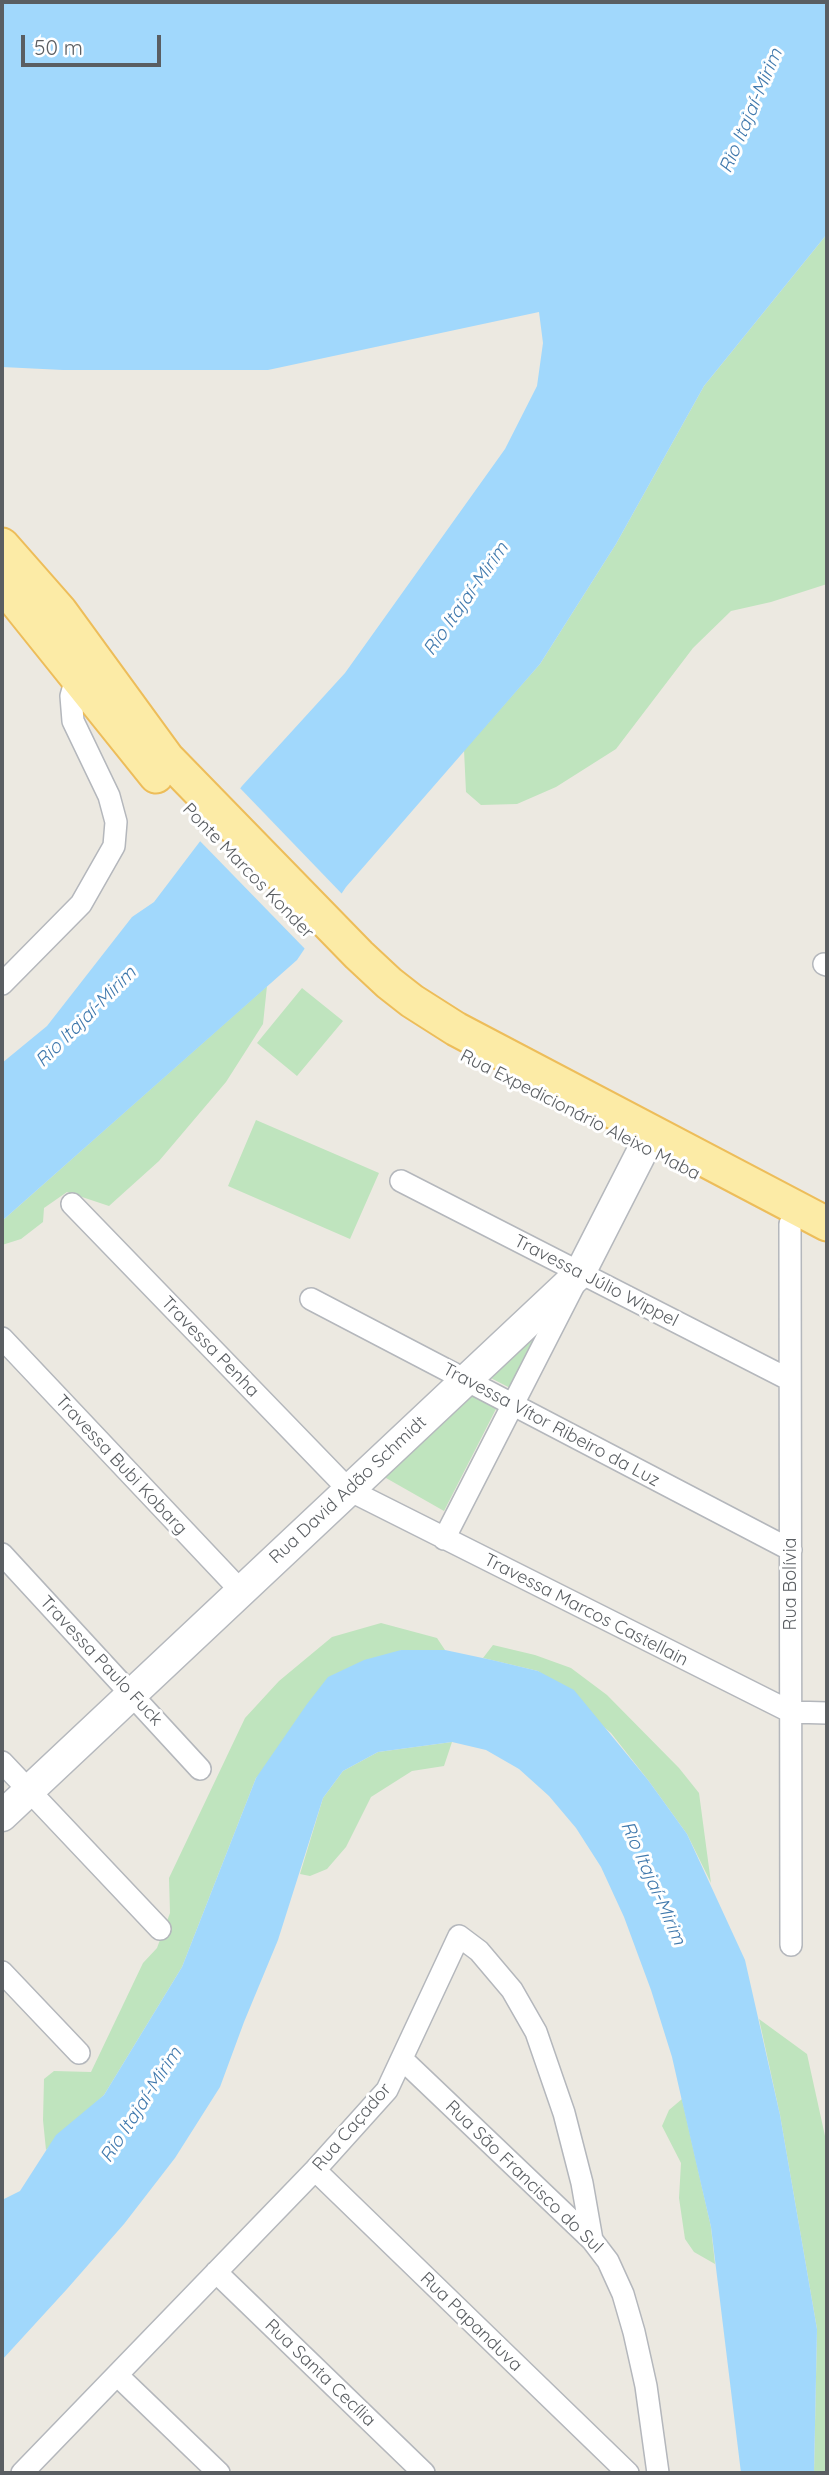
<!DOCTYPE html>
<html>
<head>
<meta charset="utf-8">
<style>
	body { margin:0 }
	#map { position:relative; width:829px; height:2475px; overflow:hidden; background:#ece9e1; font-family:Quicksand,sans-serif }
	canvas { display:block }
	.frame { position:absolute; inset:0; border:4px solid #5a5e62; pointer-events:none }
	.scale { position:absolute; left:21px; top:35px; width:140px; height:32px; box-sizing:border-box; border:4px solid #5a5e62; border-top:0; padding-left:9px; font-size:21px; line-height:24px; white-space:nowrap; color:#5a5e62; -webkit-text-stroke:5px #fff; paint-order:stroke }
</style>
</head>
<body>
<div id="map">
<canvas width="829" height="2475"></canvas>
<div class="frame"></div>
<div class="scale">50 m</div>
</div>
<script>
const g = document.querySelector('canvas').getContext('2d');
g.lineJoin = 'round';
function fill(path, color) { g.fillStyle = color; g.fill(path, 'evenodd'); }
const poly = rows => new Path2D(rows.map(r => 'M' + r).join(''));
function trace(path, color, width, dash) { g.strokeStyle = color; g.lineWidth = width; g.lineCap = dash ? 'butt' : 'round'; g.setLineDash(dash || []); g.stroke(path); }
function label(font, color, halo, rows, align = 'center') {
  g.font = font + ' Quicksand,sans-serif'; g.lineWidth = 6; g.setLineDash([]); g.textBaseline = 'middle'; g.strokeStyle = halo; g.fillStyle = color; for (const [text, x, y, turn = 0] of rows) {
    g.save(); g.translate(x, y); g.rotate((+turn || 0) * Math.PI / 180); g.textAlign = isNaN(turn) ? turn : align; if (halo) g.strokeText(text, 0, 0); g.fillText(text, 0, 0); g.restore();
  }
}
const green = poly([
	[827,234,827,584,771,602,731,611,693,648,616,749,556,787,517,804,481,805,466,792,464,750,540,664,616,544,704,386],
	[267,986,263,1024,226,1082,159,1161,109,1206,67,1192,44,1208,43,1222,21,1239,2,1245,2,1221],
	[302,988,343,1021,297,1076,257,1043],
	[256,1120,379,1173,350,1239,228,1186],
	[554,1307,512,1389,483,1374],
	[466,1390,497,1407,444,1511,379,1474],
	[381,1623,437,1638,445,1650,401,1650,256,1778,182,1967,104,2095,46,2150,43,2120,44,2079,54,2071,91,2072,143,1963,157,1948,170,1913,169,1878,245,1718,279,1681,332,1637],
	[493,1645,535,1655,571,1668,607,1695,679,1768,699,1793,711,1883,687,1834,648,1780,611,1733,538,1671,483,1658],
	[452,1742,444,1766,412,1771,371,1797,346,1847,327,1869,310,1876,300,1874,323,1798,343,1771,378,1752],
	[759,2019,807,2054,825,2136,827,2161,827,2473,814,2473,817,2329,780,2115],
	[682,2099,711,2227,715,2264,694,2252,685,2239,679,2198,681,2163,662,2126,669,2110]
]);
const water = poly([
	[2,2,827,2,827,234,704,386,616,544,540,664,346,887,297,960,2,1221,2,1063,47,1026,132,917,154,902,242,786,345,673,505,449,537,386,543,343,539,312,268,370,63,370,2,367],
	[401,1650,445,1650,492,1660,538,1671,574,1690,648,1780,687,1834,745,1960,780,2115,817,2329,814,2473,741,2473,711,2227,695,2158,672,2057,651,1990,624,1917,601,1867,576,1828,549,1796,519,1769,486,1750,452,1742,378,1752,343,1771,323,1798,278,1940,244,2022,220,2087,175,2158,124,2224,67,2289,2,2360,2,2200,20,2191,56,2135,104,2095,182,1967,256,1778,307,1704,328,1677,364,1660]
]);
const pier = poly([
	[238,786,344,896,307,951,198,839]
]);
const street = poly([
	[824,964,827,965],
	[2,984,81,904,114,846,116,822,109,796,73,721,71,696,76,678],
	[401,1181,790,1380],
	[72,1204,349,1490,791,1712,827,1713],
	[790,1224,791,1945],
	[311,1299,791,1550],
	[2,1338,241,1591],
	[444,1539,573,1287],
	[2,1554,200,1769],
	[2,1762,160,1929],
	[2,1972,79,2053],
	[402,2059,592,2240,608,2261,623,2294,634,2332,646,2386,658,2473],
	[315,2170,628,2473],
	[216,2272,424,2473],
	[117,2375,219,2473],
	[22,2473,315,2170,387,2090,459,1936,479,1951,512,1990,536,2032,564,2113,582,2183,592,2240]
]);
const secondary = poly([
	[2,1816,580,1273,652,1132]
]);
const primary = poly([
	[2,545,60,611,167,758,359,955,389,983,412,1001,456,1029,827,1224],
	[2,584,156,776]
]);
const streetNames = [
	["Ponte Marcos Konder",248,871,46],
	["Rua Expedicionário Aleixo Maba",580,1115,27],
	["Travessa Júlio Wippel",596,1281,27],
	["Travessa Penha",210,1347,46],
	["Travessa Vítor Ribeiro da Luz",551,1425,28],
	["Travessa Bubi Kobarg",121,1465,47],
	["Rua David Adão Schmidt",348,1490,-43],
	["Rua Bolívia",791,1584,-90],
	["Travessa Marcos Castellain",586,1610,27],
	["Travessa Paulo Fuck",101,1661,47],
	["Rua Caçador",352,2127,-49],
	["Rua São Francisco do Sul",524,2177,44],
	["Rua Papanduva",471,2322,44],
	["Rua Santa Cecília",320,2373,44]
];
const waterNames = [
	["Rio Itajaí-Mirim",751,111,-67],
	["Rio Itajaí-Mirim",466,599,-55],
	["Rio Itajaí-Mirim",86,1017,-45],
	["Rio Itajaí-Mirim",653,1883,66],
	["Rio Itajaí-Mirim",141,2105,-57]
];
fill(green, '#bfe4be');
fill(water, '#a1d8fc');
fill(pier, '#ece9e1');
trace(street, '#b4b7bc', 24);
trace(secondary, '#b5b8bd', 33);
trace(primary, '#edbd5a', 37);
trace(street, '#fff', 21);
trace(secondary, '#fff', 30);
trace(primary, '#fceba6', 33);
label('18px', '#5a5e62', '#fff', streetNames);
label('italic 19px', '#4079ad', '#fff', waterNames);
</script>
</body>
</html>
